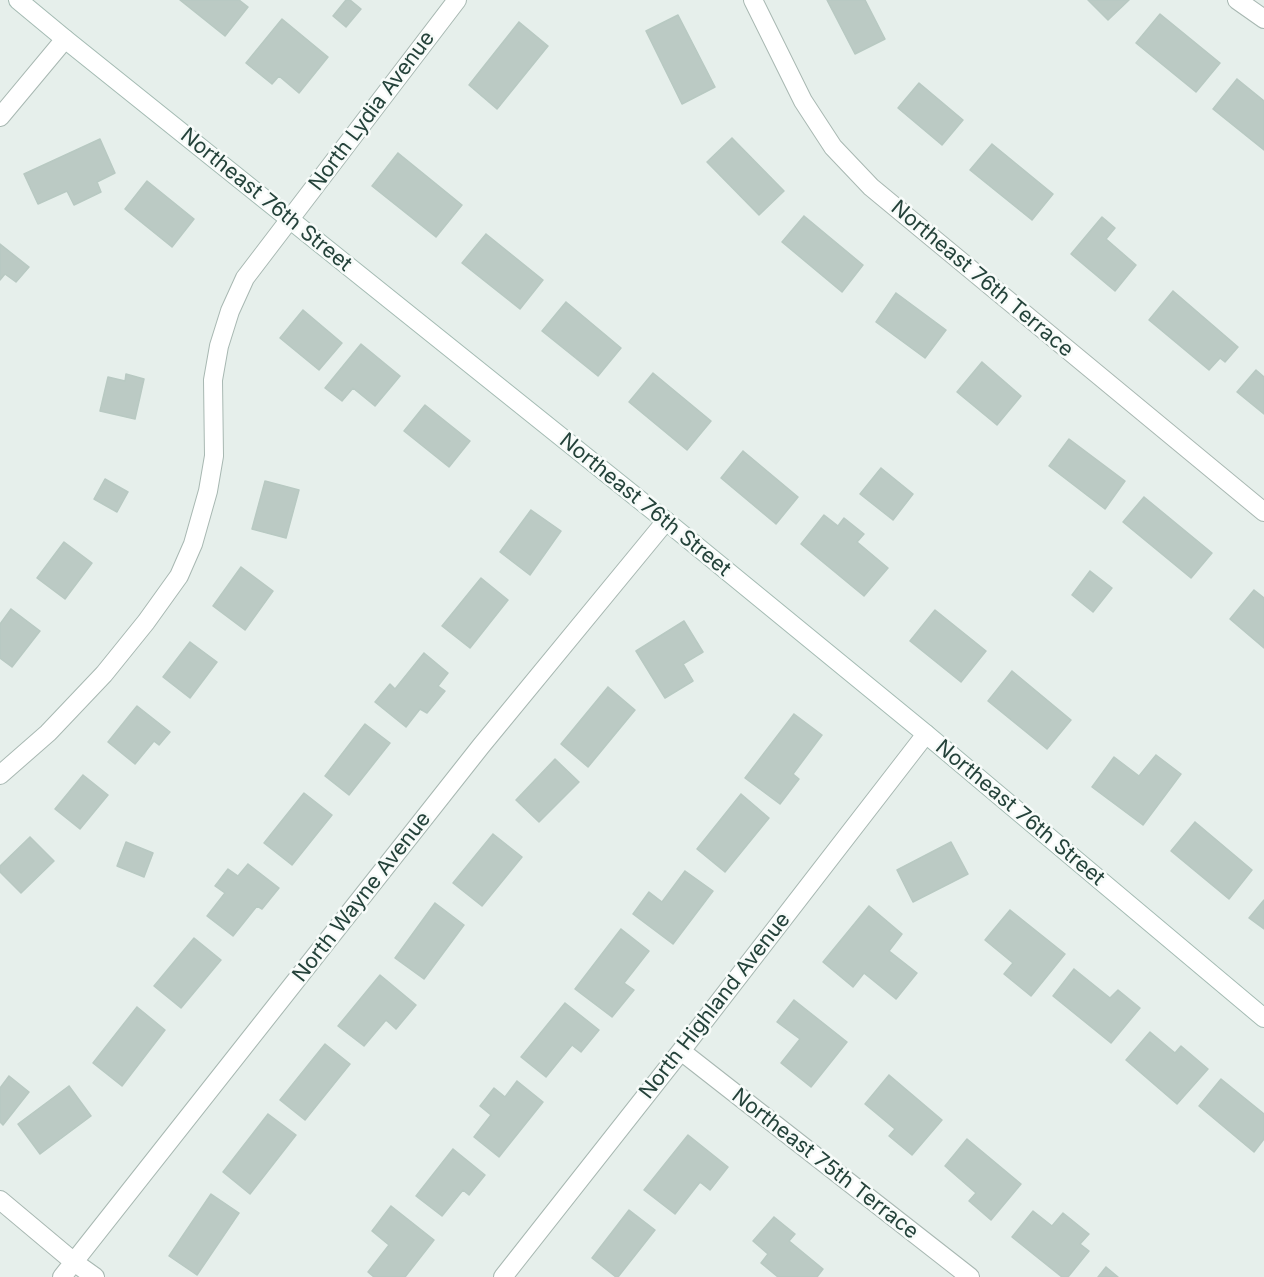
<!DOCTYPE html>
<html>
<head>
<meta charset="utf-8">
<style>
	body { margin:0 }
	canvas { display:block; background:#e6efeb }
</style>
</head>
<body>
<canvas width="1264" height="1277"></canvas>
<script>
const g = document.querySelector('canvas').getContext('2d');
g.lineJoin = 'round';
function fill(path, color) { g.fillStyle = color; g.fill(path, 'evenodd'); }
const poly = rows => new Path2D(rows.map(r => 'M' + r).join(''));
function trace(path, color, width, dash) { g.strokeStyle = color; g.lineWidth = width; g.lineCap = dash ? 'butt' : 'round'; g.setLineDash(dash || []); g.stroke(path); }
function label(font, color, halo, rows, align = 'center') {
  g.font = font + ' Inter,sans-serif'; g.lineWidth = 5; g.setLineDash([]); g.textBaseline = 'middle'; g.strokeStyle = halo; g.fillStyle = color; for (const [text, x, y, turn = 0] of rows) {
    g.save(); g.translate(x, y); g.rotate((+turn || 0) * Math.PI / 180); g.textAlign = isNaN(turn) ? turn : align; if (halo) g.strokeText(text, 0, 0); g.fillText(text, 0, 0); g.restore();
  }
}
const building = poly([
	[180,0,239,0,248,7,225,36,180,0],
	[346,0,350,0,361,9,346,27,333,16,346,0],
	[827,0,865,0,885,39,855,54,827,0],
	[1088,0,1129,0,1108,20,1088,0],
	[1160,14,1220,63,1196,92,1136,43,1160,14],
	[678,15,715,87,682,104,646,31,678,15],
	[282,19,328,57,299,93,279,76,272,84,246,63,282,19],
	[519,22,548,46,497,109,469,85,519,22],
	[1237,79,1264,101,1264,150,1213,109,1237,79],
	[919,83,963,120,942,145,898,108,919,83],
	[732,138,784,191,759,215,707,162,732,138],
	[100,139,115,173,97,182,101,192,74,205,67,191,38,204,24,174,100,139],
	[992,144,1053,194,1032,220,970,170,992,144],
	[398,153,462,205,436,237,372,186,398,153],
	[147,181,194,219,172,247,125,209,147,181],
	[804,216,863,265,842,292,782,242,804,216],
	[1102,217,1115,228,1106,239,1136,265,1115,291,1071,254,1102,217],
	[486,234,543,280,520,309,462,263,486,234],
	[0,244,29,267,16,282,5,274,0,280,0,244],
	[1173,291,1238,347,1225,362,1220,358,1209,370,1149,320,1173,291],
	[896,293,946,330,925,358,876,322,896,293],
	[566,302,621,348,598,376,542,331,566,302],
	[303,310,342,343,319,370,280,338,303,310],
	[361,344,400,376,375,406,353,388,342,401,325,388,361,344],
	[982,362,1021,396,997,425,957,392,982,362],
	[1256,370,1264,377,1264,414,1237,392,1256,370],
	[653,373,711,421,687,450,629,402,653,373],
	[126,374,144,379,135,419,100,411,108,377,125,381,126,374],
	[425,405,470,441,449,467,404,431,425,405],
	[1069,439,1125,481,1105,509,1049,466,1069,439],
	[743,451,798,497,776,524,721,478,743,451],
	[881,468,913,494,893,520,860,494,881,468],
	[105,479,128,492,117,512,94,499,105,479],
	[265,481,299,490,286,538,252,529,265,481],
	[1144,497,1212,553,1191,578,1123,522,1144,497],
	[531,510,561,531,530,575,500,552,531,510],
	[824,515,838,526,844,518,864,534,857,542,888,568,864,596,801,544,824,515],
	[64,542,92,563,65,599,37,578,64,542],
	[241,567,273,591,245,630,213,606,241,567],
	[1090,571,1112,588,1093,612,1072,595,1090,571],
	[481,578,508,600,470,648,442,626,481,578],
	[1254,590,1264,598,1264,648,1230,619,1254,590],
	[11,609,40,631,12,667,0,658,0,624,11,609],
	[935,610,986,651,961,682,910,641,935,610],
	[684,621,703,652,683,664,693,681,665,698,636,651,684,621],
	[190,642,217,662,190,698,163,677,190,642],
	[424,653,448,673,438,686,445,691,427,713,420,709,406,727,375,702,390,684,395,689,424,653],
	[1012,671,1071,720,1047,749,988,701,1012,671],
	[608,687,635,710,588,767,561,744,608,687],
	[137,706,170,732,159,745,154,741,135,764,108,742,137,706],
	[794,714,822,735,793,774,799,779,780,804,745,778,794,714],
	[365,724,390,743,349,795,325,776,365,724],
	[1156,755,1181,774,1143,825,1092,787,1114,757,1139,776,1156,755],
	[555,759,579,782,539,822,516,800,555,759],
	[83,775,108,795,80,829,55,809,83,775],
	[304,793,332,815,292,865,264,843,304,793],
	[741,794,769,818,725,872,697,849,741,794],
	[1195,822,1252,870,1229,899,1171,851,1195,822],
	[493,834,522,857,482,906,453,883,493,834],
	[30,837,54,861,21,893,0,872,0,866,30,837],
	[126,842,153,853,144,877,117,866,126,842],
	[951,842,968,874,913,902,897,870,951,842],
	[248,864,279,888,262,909,257,906,233,936,207,916,225,893,215,886,228,869,238,876,248,864],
	[685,871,713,891,673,944,633,914,649,892,662,902,685,871],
	[1264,900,1264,929,1249,918,1264,900],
	[435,903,464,925,424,979,395,958,435,903],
	[869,906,902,934,889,951,917,973,896,999,864,973,853,987,823,962,869,906],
	[1010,910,1065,954,1031,996,1004,974,1013,963,985,940,1010,910],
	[621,929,649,951,624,983,634,990,612,1017,575,989,621,929],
	[194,938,221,960,181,1008,154,986,194,938],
	[1074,969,1110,998,1118,990,1140,1008,1111,1043,1053,996,1074,969],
	[380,975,416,1005,396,1029,386,1020,364,1046,338,1026,380,975],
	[794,1000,847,1042,811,1087,781,1063,800,1039,777,1022,794,1000],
	[565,1003,599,1030,581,1052,572,1045,546,1077,521,1057,565,1003],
	[137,1007,165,1030,122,1086,93,1063,137,1007],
	[1150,1032,1175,1053,1181,1046,1208,1069,1177,1104,1126,1060,1150,1032],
	[325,1044,350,1064,305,1120,280,1100,325,1044],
	[889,1075,942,1120,912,1155,889,1136,895,1129,865,1104,889,1075],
	[9,1076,29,1092,3,1125,0,1122,0,1088,9,1076],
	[1221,1079,1264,1114,1264,1139,1254,1152,1199,1106,1221,1079],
	[517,1081,543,1102,499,1157,474,1137,491,1115,480,1106,494,1088,505,1097,517,1081],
	[69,1086,91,1116,40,1154,18,1124,69,1086],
	[268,1114,296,1135,250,1194,223,1172,268,1114],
	[688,1135,728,1167,710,1190,700,1182,675,1214,644,1190,688,1135],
	[967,1139,1021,1184,991,1220,969,1201,976,1193,945,1166,967,1139],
	[453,1149,485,1175,469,1195,463,1190,442,1216,416,1196,453,1149],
	[211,1194,239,1213,197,1275,169,1256,211,1194],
	[391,1206,434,1240,405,1277,374,1277,368,1272,389,1245,372,1231,391,1206],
	[629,1210,655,1230,618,1277,616,1277,592,1258,629,1210],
	[1033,1211,1052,1226,1063,1213,1089,1234,1080,1244,1089,1251,1068,1277,1062,1277,1012,1237,1033,1211],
	[774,1217,795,1234,789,1241,823,1269,817,1277,778,1277,761,1263,768,1254,753,1241,774,1217],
	[1106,1267,1118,1277,1098,1277,1106,1267]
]);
const street = poly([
	[753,0,803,101,833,147,871,187,1264,512],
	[1237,0,1264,19],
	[0,117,65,39],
	[0,775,48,733,104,674,146,622,179,576,193,544,208,491,214,456,213,380,219,346,230,311,245,278,457,0],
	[681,1051,970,1277],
	[0,1200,74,1262,95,1277],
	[62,1277,481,746,666,521],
	[503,1277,681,1051,926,734]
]);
const secondary = poly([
	[18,0,65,39,666,521,926,734,1264,1018]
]);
const streetNames = [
	["North Lydia Avenue",372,111,-53],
	["Northeast 76th Street",266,200,39],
	["Northeast 76th Terrace",982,279,40],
	["Northeast 76th Street",645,505,39],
	["Northeast 76th Street",1020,813,40],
	["North Wayne Avenue",362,897,-52],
	["North Highland Avenue",715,1006,-52],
	["Northeast 75th Terrace",825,1164,38]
];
fill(building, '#bbcac4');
trace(building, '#b8c9c2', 1.5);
trace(street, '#a8b8b2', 20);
trace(secondary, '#a4bbb3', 20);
trace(street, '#fff', 18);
trace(secondary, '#fff', 18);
label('21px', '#24423a', '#f7fbf9', streetNames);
</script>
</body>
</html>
